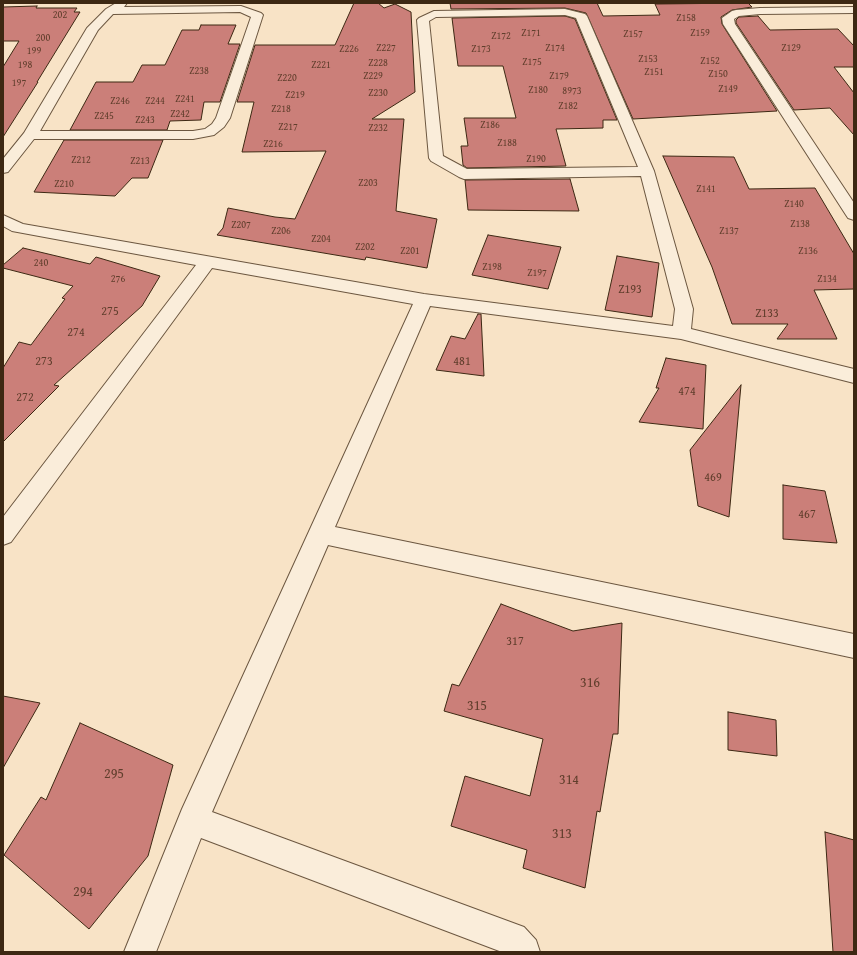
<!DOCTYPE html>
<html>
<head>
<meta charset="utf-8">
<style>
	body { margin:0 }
	#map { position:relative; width:857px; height:955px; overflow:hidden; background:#f8e3c6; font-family:"Gentium Book Plus",serif }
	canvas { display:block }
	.frame { position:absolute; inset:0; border:4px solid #3d2813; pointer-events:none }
</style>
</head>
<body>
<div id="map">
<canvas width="857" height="955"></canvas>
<div class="frame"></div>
</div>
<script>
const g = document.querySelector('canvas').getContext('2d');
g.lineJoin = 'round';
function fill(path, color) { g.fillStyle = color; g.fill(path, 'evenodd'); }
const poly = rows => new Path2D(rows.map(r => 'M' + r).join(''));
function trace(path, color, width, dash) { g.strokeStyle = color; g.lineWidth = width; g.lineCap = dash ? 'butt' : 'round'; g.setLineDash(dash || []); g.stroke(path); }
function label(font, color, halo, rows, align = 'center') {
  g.font = font + ' "Gentium Book Plus",serif'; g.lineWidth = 3.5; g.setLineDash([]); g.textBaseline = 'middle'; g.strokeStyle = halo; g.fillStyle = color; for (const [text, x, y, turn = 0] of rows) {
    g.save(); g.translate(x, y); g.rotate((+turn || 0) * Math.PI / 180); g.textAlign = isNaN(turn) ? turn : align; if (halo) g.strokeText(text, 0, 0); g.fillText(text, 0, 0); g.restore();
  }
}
const building = poly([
	[354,3,378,3,384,8,395,4,411,12,415,92,372,119,404,119,396,211,437,219,427,268,366,257,365,260,217,235,223,228,228,208,275,217,295,219,326,151,242,152,254,102,237,102,255,45,335,45,354,3],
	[450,3,597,3,603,16,660,15,655,4,748,3,752,7,732,10,721,17,722,24,777,111,633,119,586,13,565,8,451,9,450,3],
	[37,6,36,8,77,8,74,12,80,12,37,82,38,82,3,137,3,67,19,41,3,41,3,7,37,6],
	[565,16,575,19,617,120,603,120,603,128,556,129,566,166,467,168,463,165,461,146,468,146,464,118,516,118,503,66,458,66,452,18,565,16],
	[758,16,770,30,838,29,854,46,854,67,834,67,854,93,854,135,830,108,794,110,736,23,736,20,739,17,758,16],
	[201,25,236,25,228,44,240,44,220,102,204,102,201,120,170,121,167,130,70,130,96,82,133,82,142,65,165,65,182,30,199,30,201,25],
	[64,140,163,140,148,178,132,178,115,196,34,192,64,140],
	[663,156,734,157,749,189,815,188,854,254,854,289,814,290,837,339,777,339,788,324,732,324,712,267,663,156],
	[570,179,579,211,468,210,465,180,570,179],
	[488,235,561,247,548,289,472,275,488,235],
	[23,248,90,264,96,257,160,276,142,306,54,385,59,386,3,442,3,368,19,342,31,345,65,299,62,298,73,286,3,268,3,265,23,248],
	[617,256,659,263,652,317,605,310,617,256],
	[478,314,481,314,484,376,436,370,451,336,465,339,478,314],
	[666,358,706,365,703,429,639,422,659,388,656,388,666,358],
	[741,385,729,517,698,506,690,450,741,385],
	[783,485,825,491,837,543,783,539,783,485],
	[501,604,573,631,622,623,618,734,613,734,600,812,597,811,585,888,523,868,527,850,451,826,465,776,530,796,543,739,444,711,452,684,459,686,501,604],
	[3,696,40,703,3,768,3,696],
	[728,712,776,720,777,756,728,750,728,712],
	[80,723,173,765,148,856,89,929,4,855,41,797,46,800,80,723],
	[825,832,854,840,854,952,833,952,825,832]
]);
const minor = poly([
	[116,3,127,3,124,7,241,6,261,13,263,15,230,118,224,127,214,135,193,139,34,139,8,172,3,173,3,159,24,133,87,28,106,9,116,3],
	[240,12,251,17,216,118,212,124,205,129,193,131,40,131,98,30,113,14,240,12],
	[854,7,854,13,760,14,739,16,734,19,735,24,854,203,854,220,848,218,846,215,723,24,722,18,732,11,736,10,760,8,854,7],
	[565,9,585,14,587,16,654,171,693,309,691,329,854,369,854,383,681,339,430,306,335,527,854,634,854,658,328,545,212,812,524,927,536,940,540,952,502,952,201,838,156,952,124,952,182,809,413,304,212,268,11,542,3,545,3,517,196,265,12,231,3,226,3,215,23,224,424,294,673,326,675,309,641,176,464,179,459,177,431,161,429,158,417,20,419,18,434,11,565,9],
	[565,15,576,18,638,167,467,169,443,156,429,21,436,17,565,15]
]);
const farNumbernames = [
	["202",60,15],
	["Z158",686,18],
	["Z171",531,33],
	["Z159",700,33],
	["Z157",633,34],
	["Z172",501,36],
	["200",43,38],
	["Z227",386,48],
	["Z174",555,48],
	["Z129",791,48],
	["Z226",349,49],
	["Z173",481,49],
	["199",34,51],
	["Z153",648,59],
	["Z152",710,61],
	["Z175",532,62],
	["Z228",378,63],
	["198",25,65],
	["Z221",321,65],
	["Z238",199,71],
	["Z151",654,72],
	["Z150",718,74],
	["Z229",373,76],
	["Z179",559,76],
	["Z220",287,78],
	["197",19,83],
	["Z149",728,89],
	["Z180",538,90],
	["8973",572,91],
	["Z230",378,93],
	["Z219",295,95],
	["Z241",185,99],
	["Z246",120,101],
	["Z244",155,101],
	["Z182",568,106],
	["Z218",281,109],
	["Z242",180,114],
	["Z245",104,116],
	["Z243",145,120],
	["Z186",490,125],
	["Z217",288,127],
	["Z232",378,128],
	["Z188",507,143],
	["Z216",273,144],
	["Z190",536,159],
	["Z212",81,160],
	["Z213",140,161],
	["Z203",368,183],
	["Z210",64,184],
	["Z141",706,189],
	["Z140",794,204],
	["Z138",800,224],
	["Z207",241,225],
	["Z206",281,231],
	["Z137",729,231],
	["Z204",321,239],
	["Z202",365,247],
	["Z201",410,251],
	["Z136",808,251],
	["240",41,263],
	["Z198",492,267],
	["Z197",537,273],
	["276",118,279],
	["Z134",827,279]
];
const numberNames = [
	["Z193",630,290],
	["275",110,312],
	["Z133",767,314],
	["274",76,333],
	["273",44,362],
	["481",462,362],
	["474",687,392],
	["272",25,398],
	["469",713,478],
	["467",807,515],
	["317",515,642]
];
const nearNumbernames = [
	["316",590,683],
	["315",477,706],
	["295",114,774],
	["314",569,780],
	["313",562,834],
	["294",83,892]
];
fill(building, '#cb7f79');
trace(building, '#3d2813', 1);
trace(minor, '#6c5740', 2);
fill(minor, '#faedda');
label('10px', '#603e2c', null, farNumbernames);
label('12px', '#603e2c', null, numberNames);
label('14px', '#603e2c', null, nearNumbernames);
</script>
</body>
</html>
